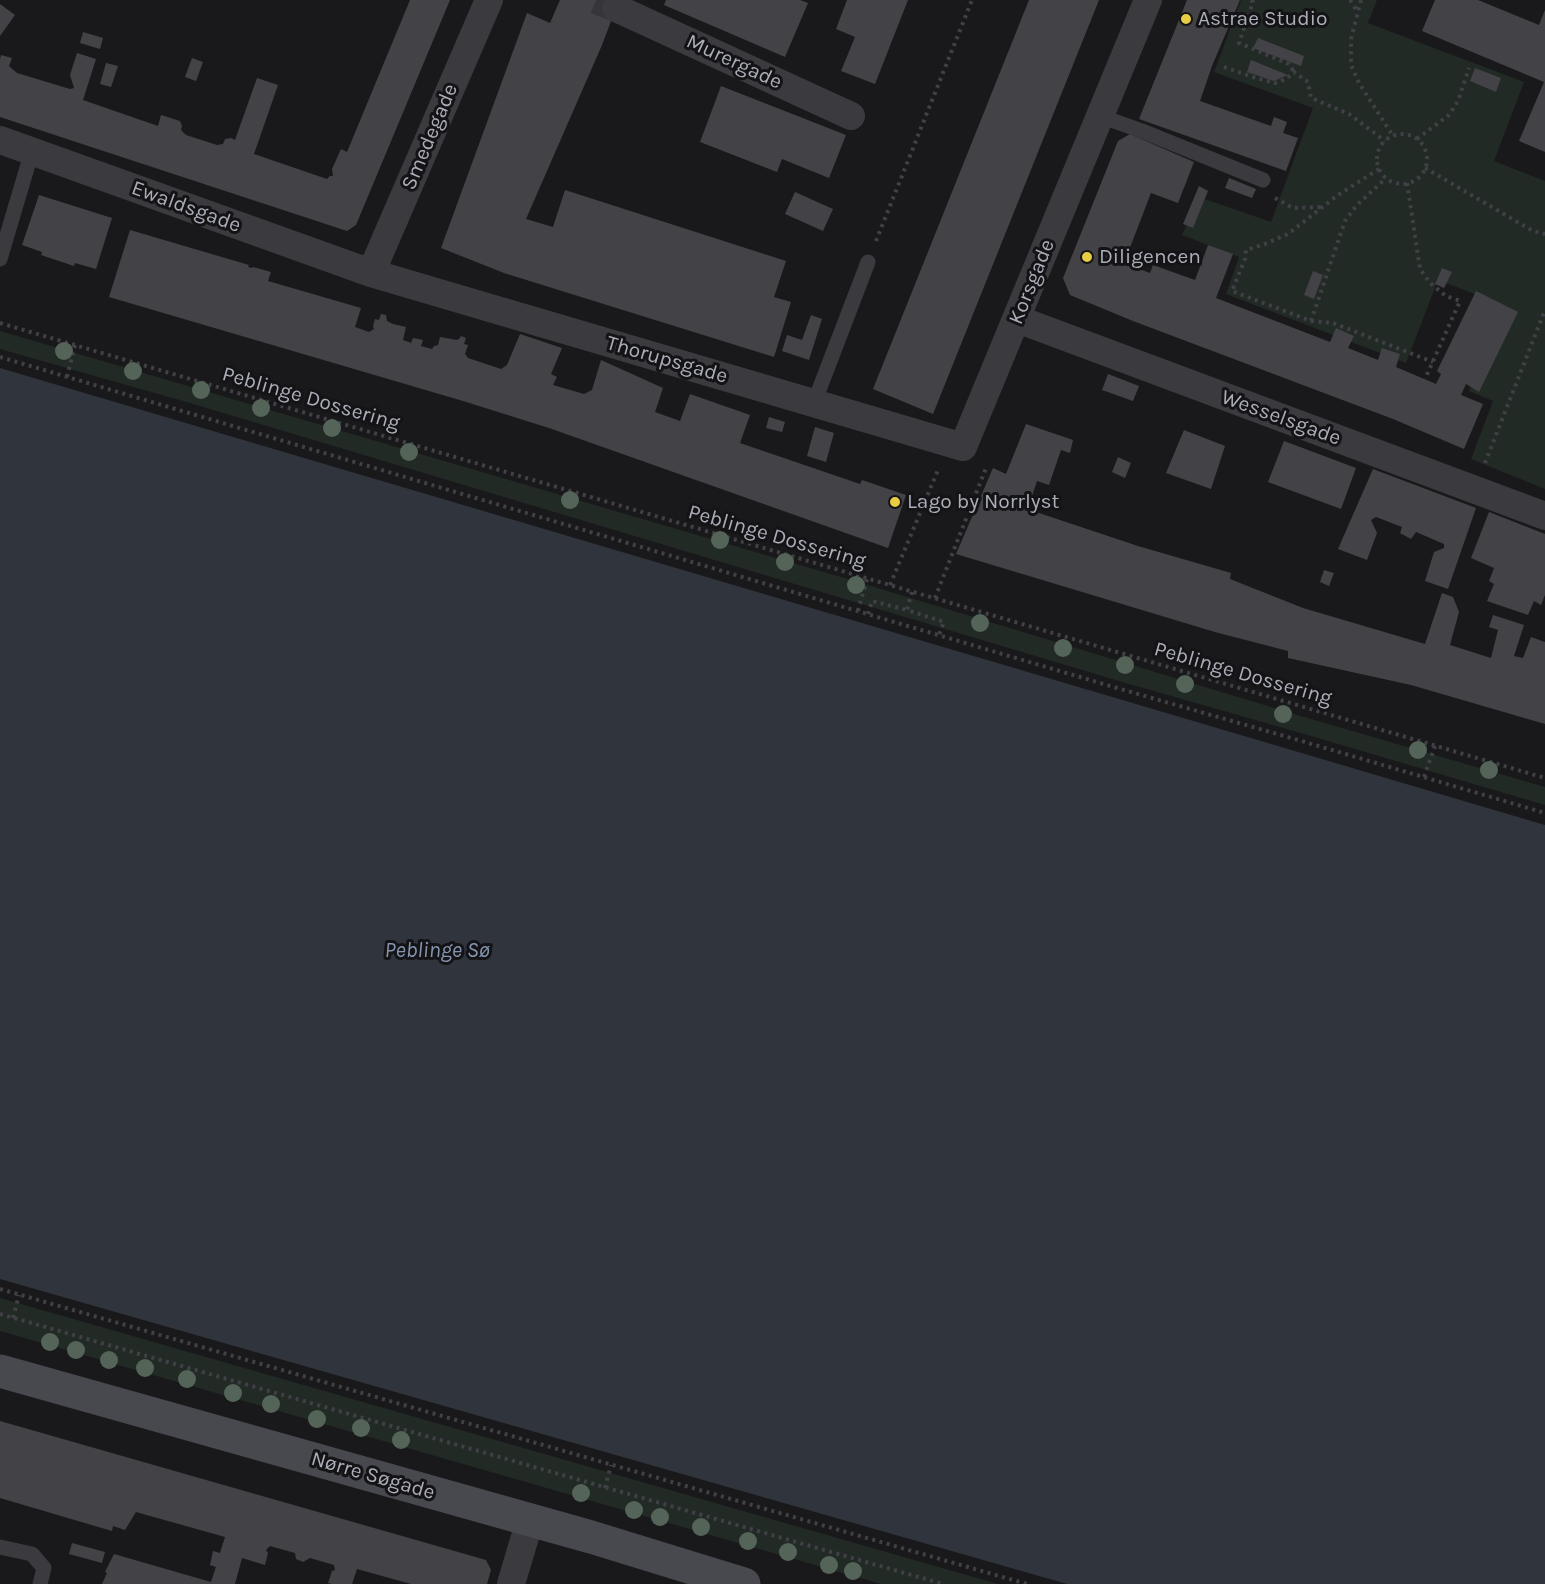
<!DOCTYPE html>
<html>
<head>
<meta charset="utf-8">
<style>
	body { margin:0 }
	canvas { display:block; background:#19181a }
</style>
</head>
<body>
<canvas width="1545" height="1584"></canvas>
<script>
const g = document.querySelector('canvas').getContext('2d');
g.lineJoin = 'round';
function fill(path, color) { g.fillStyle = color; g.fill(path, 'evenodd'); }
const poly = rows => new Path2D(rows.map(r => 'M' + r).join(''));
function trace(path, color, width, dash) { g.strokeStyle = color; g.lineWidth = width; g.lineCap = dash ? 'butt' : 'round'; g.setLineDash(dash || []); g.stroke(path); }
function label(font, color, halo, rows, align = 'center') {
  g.font = font + ' Karla,sans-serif'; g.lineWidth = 6; g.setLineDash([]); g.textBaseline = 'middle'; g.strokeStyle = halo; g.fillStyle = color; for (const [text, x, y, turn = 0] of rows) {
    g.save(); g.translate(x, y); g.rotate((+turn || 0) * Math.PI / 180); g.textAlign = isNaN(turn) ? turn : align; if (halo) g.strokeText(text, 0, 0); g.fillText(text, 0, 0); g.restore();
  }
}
const green = poly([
	[1241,0,1377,0,1368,23,1524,82,1494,161,1545,181,1545,489,1471,459,1493,401,1469,391,1501,304,1438,280,1406,363,1226,294,1239,257,1182,235,1199,197,1271,222,1313,108,1214,72],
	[0,331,851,580,1304,717,1545,787,1545,805,1301,733,1119,681,190,403,0,349],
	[0,1298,998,1584,881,1584,0,1331]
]);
const water = poly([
	[0,368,1545,825,1545,1584,1067,1584,0,1279]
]);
const building = poly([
	[410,0,450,0,356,225,347,231,0,117,0,59,1,55,12,58,9,66,17,73,70,89,74,88,70,75,77,53,96,59,83,100,158,126,161,115,180,121,182,126,181,130,186,135,217,145,223,144,225,139,231,138,235,140,257,78,278,85,254,154,327,179,330,176,333,176,332,169,341,149,347,152],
	[560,0,619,0,602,45,526,219,553,227,565,190,786,261,774,297,791,302,774,357,504,273,441,248,527,13,550,23],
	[666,0,800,0,808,3,785,57,664,5],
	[847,0,908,0,875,84,841,71,855,37,836,29],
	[1029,0,1099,0,933,414,873,389],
	[1187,0,1240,0,1212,66,1200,101,1271,126,1274,117,1287,122,1283,133,1298,138,1286,171,1139,119],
	[1435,0,1478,0,1539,25,1545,10,1545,152,1519,141,1544,82,1422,31],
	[0,4,15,15,0,36],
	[83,32,103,38,100,49,80,43],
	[1258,38,1304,56,1301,66,1253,48],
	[192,58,203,62,196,81,185,77],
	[1251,60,1288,75,1274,81,1247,72],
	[106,63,118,66,111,87,100,84],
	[1475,68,1501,78,1496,92,1470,81],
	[721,86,846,135,829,178,782,159,777,172,700,142],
	[1130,134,1194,162,1178,203,1151,193,1126,258,1128,265,1150,273,1153,265,1195,280,1208,245,1233,254,1216,298,1330,342,1336,328,1354,336,1348,348,1378,360,1382,348,1400,354,1396,367,1436,384,1441,374,1437,371,1476,291,1518,312,1479,392,1466,384,1461,395,1483,404,1464,449,1393,419,1133,321,1070,295,1063,278,1118,141],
	[1229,178,1256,189,1252,198,1225,188],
	[1199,186,1208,191,1193,228,1183,224],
	[795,192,833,209,823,231,785,214],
	[39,195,112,218,96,269,75,263,74,266,41,255,42,252,22,245],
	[130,230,249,265,248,267,252,268,253,267,271,272,268,281,361,308,355,327,369,332,374,329,373,326,375,319,379,320,381,314,386,315,387,321,393,324,406,327,403,340,411,343,413,338,423,340,421,346,432,349,434,346,438,345,440,337,457,340,460,338,461,336,466,338,464,344,468,345,465,354,468,358,501,369,507,365,520,334,562,348,551,374,557,377,553,385,584,394,592,390,601,360,663,388,655,412,680,421,690,394,750,415,740,443,860,484,862,480,906,495,888,548,549,428,463,401,109,297],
	[1442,268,1452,272,1444,288,1435,284],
	[1313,271,1323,275,1314,299,1304,295],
	[811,315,822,319,809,360,782,351,787,335,802,340],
	[1108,374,1139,386,1133,401,1102,390],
	[769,417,785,422,782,432,766,428],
	[1026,424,1073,440,1070,453,1061,450,1049,485,1037,481,1030,502,1020,499,1018,506,1138,546,1231,573,1230,579,1303,608,1425,644,1442,593,1453,597,1459,612,1450,645,1491,658,1498,630,1489,627,1493,615,1524,625,1514,656,1523,658,1531,637,1545,642,1545,724,1411,685,1288,658,1288,651,1215,632,956,554,993,468,1006,474],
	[815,427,834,433,826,462,807,456],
	[1184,430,1225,446,1211,489,1166,473],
	[1284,441,1356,468,1341,509,1268,482],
	[1118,457,1131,463,1125,478,1112,472],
	[1373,469,1476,508,1448,589,1425,581,1434,552,1444,548,1444,544,1416,532,1411,539,1400,533,1402,527,1376,517,1371,520,1377,533,1367,560,1338,549],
	[1489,512,1545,534,1545,595,1541,605,1534,601,1528,615,1487,601,1494,584,1489,581,1494,568,1471,558],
	[1324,570,1334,573,1329,586,1320,582],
	[0,1421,486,1560,491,1570,487,1584,411,1584,357,1569,352,1584,332,1584,328,1583,332,1571,335,1570,334,1565,310,1558,303,1562,296,1559,295,1553,270,1546,266,1550,268,1553,265,1565,242,1558,235,1584,102,1584,107,1573,105,1572,114,1554,211,1582,216,1567,210,1565,213,1551,220,1553,225,1537,136,1512,125,1530,113,1526,112,1531,0,1498],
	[72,1543,105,1552,102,1563,69,1554]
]);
const streetTunnel = poly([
	[596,0,616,8]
]);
const path = poly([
	[1251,0,1253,2,1239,43,1289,64,1294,72],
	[1350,0,1357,11],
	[1361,0,1351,39,1351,65,1359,83,1393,136],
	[1224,67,1253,77,1275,83,1286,79,1294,72,1308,82,1311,98,1349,114,1385,141],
	'1377 159a25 25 0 1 1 50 0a25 25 0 1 1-50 0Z',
	[1417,139,1449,115,1458,101,1469,68],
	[1425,168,1533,231,1545,234],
	[1379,169,1338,195,1288,234,1265,244,1246,250,1245,259,1232,291,1311,321,1345,221,1356,206,1386,178],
	[1407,183,1420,269,1430,283,1446,296,1460,301,1425,379],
	[1275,198,1293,208,1322,207],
	[876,241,972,0],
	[1311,321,1333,323,1433,362],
	[0,323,1545,778],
	[0,357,1117,688,1298,740,1545,813],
	[67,377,75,345],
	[1485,463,1545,310],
	[890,585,938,470],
	[912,592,907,610,944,622,939,635],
	[935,598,986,468],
	[858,611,867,579],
	[868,614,872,601,907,610],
	[1424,777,1435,746],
	[0,1289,1027,1584],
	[0,1314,943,1584],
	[13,1318,19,1295],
	[605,1488,611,1465]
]);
const lane = poly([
	[1100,116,1142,131,1263,180],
	[0,259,32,151],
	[814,403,868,262],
	[0,1547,32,1554,44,1568,40,1584]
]);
const street = poly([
	[616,8,851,116],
	[0,140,371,273,963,447,1148,0],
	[371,273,489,0],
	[1017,319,1545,516],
	[511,1584,530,1520]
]);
const secondary = poly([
	[0,1371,591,1537,744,1584]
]);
const trees = [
	[64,351],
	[133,371],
	[201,390],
	[261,408],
	[332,428],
	[409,452],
	[570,500],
	[720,540],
	[785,562],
	[856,585],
	[980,623],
	[1063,648],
	[1125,665],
	[1185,684],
	[1283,714],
	[1418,750],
	[1489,770],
	[50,1342],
	[76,1350],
	[109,1360],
	[145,1368],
	[187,1379],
	[233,1393],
	[271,1404],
	[317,1419],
	[361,1428],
	[401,1440],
	[581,1493],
	[634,1510],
	[660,1517],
	[701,1527],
	[748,1541],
	[788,1552],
	[829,1565],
	[853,1571]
];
const markers = [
	[1186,19,6,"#e6cd45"],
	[1087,257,6,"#e6cd45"],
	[895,502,6,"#e6cd45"]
];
const poiNames = [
	["Astrae Studio",1198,19],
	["Diligencen",1099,257],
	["Lago by Norrlyst",907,502]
];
const streetNames = [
	["Murergade",734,62,25],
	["Smedegade",430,137,-67],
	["Ewaldsgade",186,207,20],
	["Korsgade",1032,282,-68],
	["Thorupsgade",667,360,16],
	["Peblinge Dossering",311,399,16],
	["Wesselsgade",1281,418,20],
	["Peblinge Dossering",777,537,16],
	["Peblinge Dossering",1243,674,16],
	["Nørre Søgade",373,1476,16]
];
const waterNames = [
	["Peblinge Sø",437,951]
];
fill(green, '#222a25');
fill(water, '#2f343d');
fill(building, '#434247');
trace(streetTunnel, '#36363a', 28, [28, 14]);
trace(path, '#404046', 4, [3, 4.5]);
trace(lane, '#3a3a3f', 15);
trace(street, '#3a3a3f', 28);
trace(secondary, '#48484f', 33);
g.fillStyle = '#546458';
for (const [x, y] of trees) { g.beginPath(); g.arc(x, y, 9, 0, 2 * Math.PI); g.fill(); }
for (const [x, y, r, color] of markers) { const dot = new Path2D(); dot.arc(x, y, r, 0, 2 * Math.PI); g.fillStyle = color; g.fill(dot); trace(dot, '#141315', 2); }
label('21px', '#abadb9', '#141315', poiNames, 'left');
label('21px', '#abadb9', '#141315', streetNames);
label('italic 22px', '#8595b1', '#141315', waterNames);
</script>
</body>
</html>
